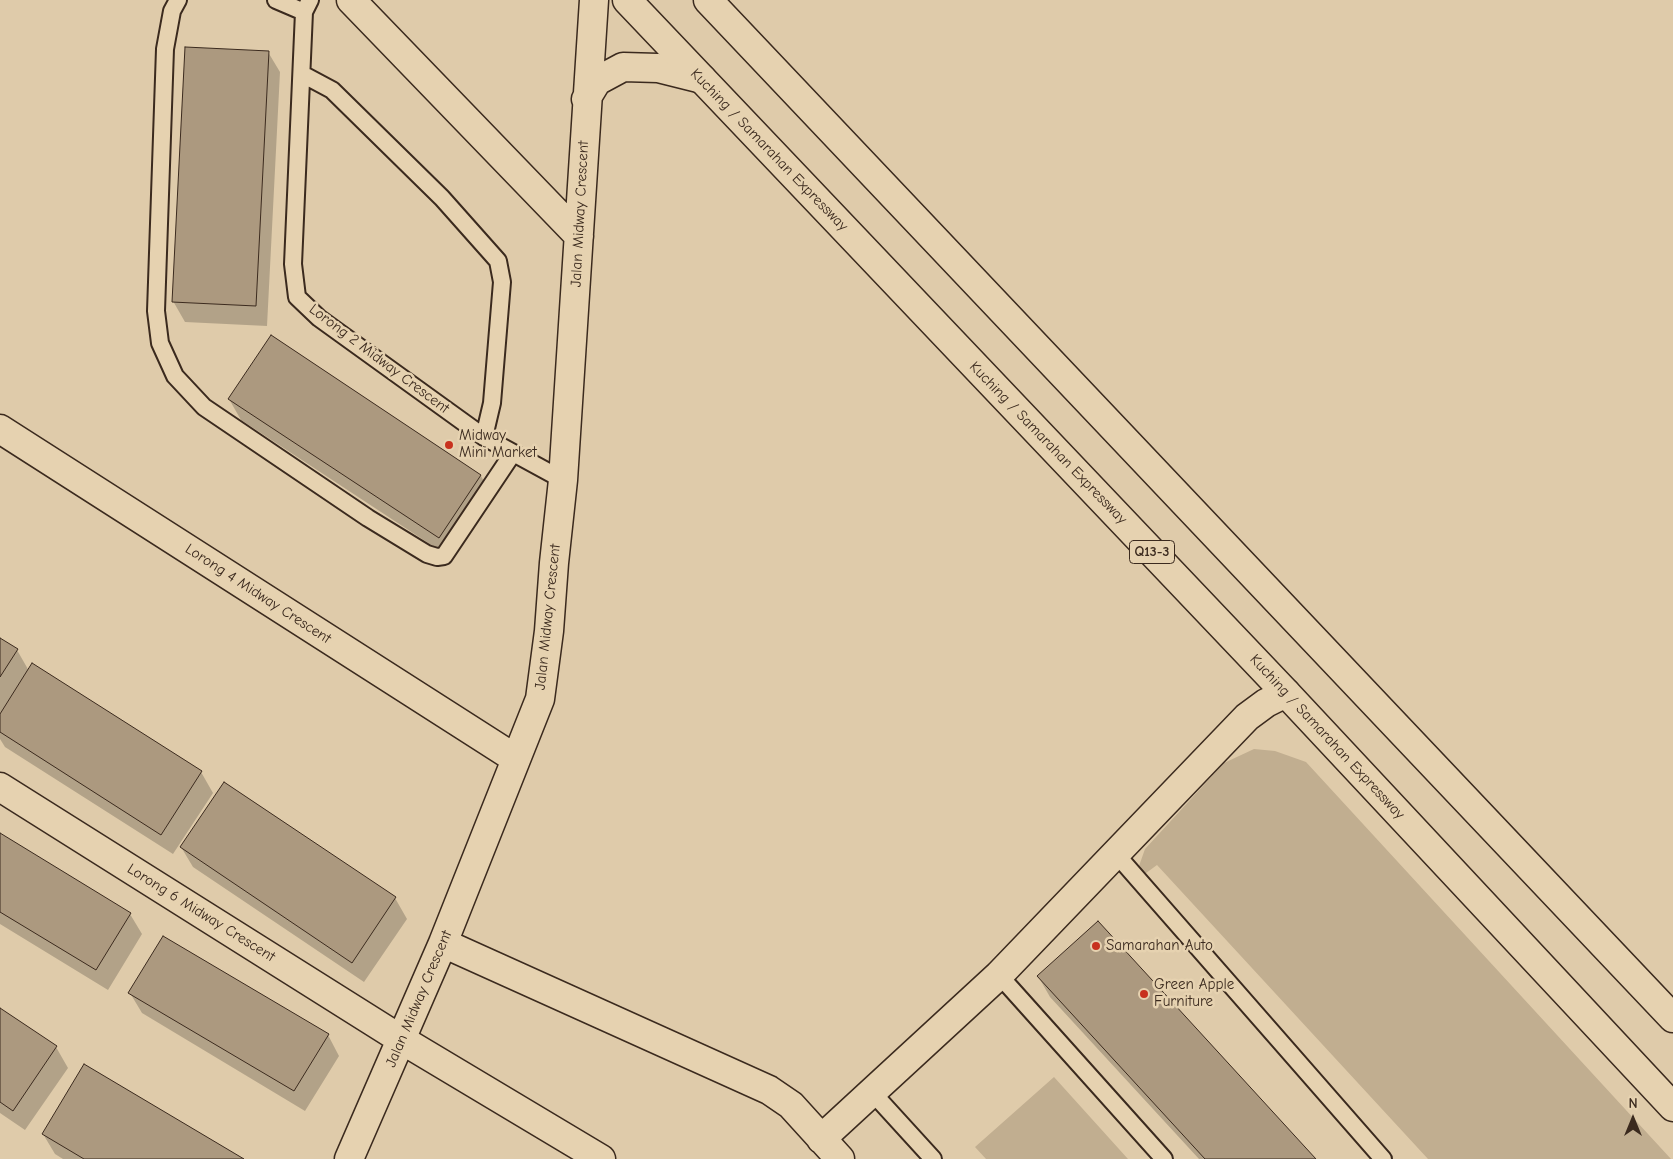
<!DOCTYPE html>
<html>
<head>
<meta charset="utf-8">
<style>
	body { margin:0 }
	#map { position:relative; width:1673px; height:1159px; overflow:hidden; background:#dfcbaa; font-family:"Comic Neue",sans-serif }
	canvas { display:block }
	.north { position:absolute; left:1608px; top:1094px; width:50px; height:50px; -webkit-text-stroke:4px #e6d2b0; paint-order:stroke; rotate:0deg; font-size:14px; font-weight:700; line-height:20px; text-align:center; color:#3b2a1e }
	.north::after { content:''; display:block; margin:auto; width:18px; height:22px; background:#3b2a1e; clip-path:polygon(50% 0,100% 100%,50% 72%,0 100%) }
</style>
</head>
<body>
<div id="map">
<canvas width="1673" height="1159"></canvas>
<div class="north">N</div>
</div>
<script>
const g = document.querySelector('canvas').getContext('2d');
g.lineJoin = 'round';
function fill(path, color) { g.fillStyle = color; g.fill(path, 'evenodd'); }
const poly = rows => new Path2D(rows.map(r => 'M' + r).join(''));
function trace(path, color, width, dash) { g.strokeStyle = color; g.lineWidth = width; g.lineCap = dash ? 'butt' : 'round'; g.setLineDash(dash || []); g.stroke(path); }
function label(font, color, halo, rows, align = 'center') {
  g.font = font + ' "Comic Neue",sans-serif'; g.lineWidth = 5; g.setLineDash([]); g.textBaseline = 'middle'; g.strokeStyle = halo; g.fillStyle = color; for (const [text, x, y, turn = 0] of rows) {
    g.save(); g.translate(x, y); g.rotate((+turn || 0) * Math.PI / 180); g.textAlign = isNaN(turn) ? turn : align; if (halo) g.strokeText(text, 0, 0); g.fillText(text, 0, 0); g.restore();
  }
}
const green = poly([
	[1254,749,1275,751,1306,762,1671,1159,1428,1159,1157,865,1142,876,1139,866,1145,849,1224,763],
	[1054,1077,1128,1159,986,1159,975,1147]
]);
const shadow = poly([
	[268,52,280,72,267,326,185,322,173,301],
	[229,399,481,476,492,496,451,558,241,420],
	[0,639,17,650,29,671,201,772,213,793,173,854,5,747,0,739],
	[0,834,130,914,142,934,108,990,0,924],
	[181,847,395,898,407,919,364,982,193,867],
	[1038,976,1314,1159,1199,1159,1050,997],
	[130,993,328,1035,339,1056,305,1111,142,1013],
	[0,1010,56,1047,68,1068,25,1130,0,1113],
	[43,1134,242,1159,63,1159,55,1154]
]);
const building = poly([
	[185,47,269,51,256,306,172,302,185,47],
	[271,335,481,475,439,538,228,399,271,335],
	[0,638,18,649,0,677,0,638],
	[32,663,202,771,161,835,0,732,0,714,32,663],
	[224,782,396,897,352,963,180,847,224,782],
	[0,833,131,913,96,970,0,912,0,833],
	[1098,921,1316,1159,1205,1159,1037,976,1098,921],
	[163,936,329,1034,294,1091,128,993,163,936],
	[0,1008,57,1046,13,1111,0,1102,0,1008],
	[84,1064,244,1159,84,1159,42,1134,84,1064]
]);
const service = poly([
	[178,0,172,11,165,49,156,311,160,343,175,376,204,407,368,518,427,554,437,557,444,556,513,453],
	[276,0,304,12],
	[310,0,304,12,293,264,297,297,319,318,484,437,563,480],
	[302,74,332,90,442,198,498,261,502,282,492,403,484,437],
	[1116,854,1383,1159],
	[999,975,1164,1159],
	[871,1091,933,1159]
]);
const minor = poly([
	[351,0,579,236],
	[586,99,597,81,623,67,658,68,702,79],
	[0,429,516,759],
	[0,787,402,1040,601,1159],
	[443,943,769,1090,791,1105,840,1159],
	[821,1139,999,975,1247,717,1266,703,1286,693],
	[349,1159,443,943,540,699,549,631,554,563,563,480,594,0]
]);
const trunk = poly([
	[627,0,1286,693,1673,1107],
	[708,0,1673,1018]
]);
const markers = [
	[449,445,5,"#c8321e"],
	[1096,946,5,"#c8321e"],
	[1144,994,5,"#c8321e"]
];
const shields = [
	[1152,552,45]
];
const shieldNames = [
	["Q13-3",1152,552]
];
const streetNames = [
	["Kuching / Samarahan Expressway",769,150,46],
	["Jalan Midway Crescent",580,214,-87],
	["Lorong 2 Midway Crescent",379,359,37],
	["Kuching / Samarahan Expressway",1048,443,46],
	["Lorong 4 Midway Crescent",258,594,33],
	["Jalan Midway Crescent",548,617,-84],
	["Kuching / Samarahan Expressway",1327,737,47],
	["Lorong 6 Midway Crescent",201,913,32],
	["Jalan Midway Crescent",419,999,-67]
];
const poiNames = [
	["Midway",459,436],
	["Mini Market",459,453],
	["Samarahan Auto",1106,946],
	["Green Apple",1154,985],
	["Furniture",1154,1002]
];
fill(green, '#c1ae90');
fill(shadow, '#0003');
fill(building, '#ac997f');
trace(building, '#3b2a1e', 1);
trace(service, '#3b2a1e', 20);
trace(minor, '#3b2a1e', 31);
trace(trunk, '#3b2a1e', 31);
trace(service, '#e6d2b0', 16);
trace(minor, '#e6d2b0', 28);
trace(trunk, '#e6d2b0', 28);
for (const [x, y, r, color] of markers) { const dot = new Path2D(); dot.arc(x, y, r, 0, 2 * Math.PI); g.fillStyle = color; g.fill(dot); trace(dot, '#e6d2b0', 2); }
for (const [x, y, w] of shields) { const box = new Path2D(); box.roundRect(x - w / 2, y - 11.5, w, 23, 4); g.fillStyle = '#e6d2b0'; g.fill(box); trace(box, '#3b2a1e', 1); }
label('bold 14px', '#3b2a1e', null, shieldNames);
label('15px', '#3b2a1e', '#e6d2b0', streetNames);
label('15px', '#3b2a1e', '#e6d2b0', poiNames, 'left');
</script>
</body>
</html>
